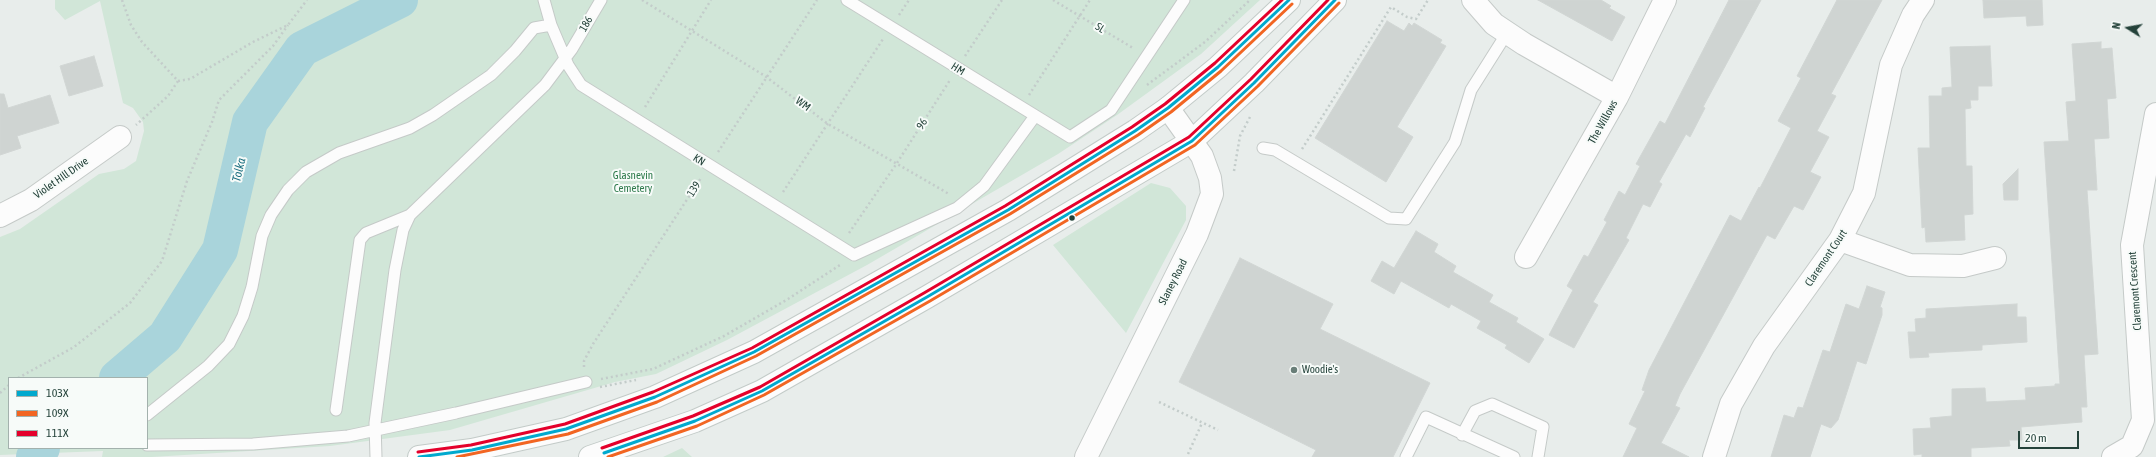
<!DOCTYPE html>
<html>
<head>
<meta charset="utf-8">
<style>
	body { margin:0 }
	#map { position:relative; width:2156px; height:457px; overflow:hidden; background:#e8edeb; font-family:"Asap Condensed",sans-serif }
	canvas { display:block }
	.legend { position:absolute; left:8px; top:377px; width:140px; height:72px; box-sizing:border-box; background:#f7fbf9; border:1px solid #a3b1ad; margin:0; padding:5px 7px; list-style:none; font-size:12px; color:#24423a }
	.legend li { display:flex; align-items:center; gap:8px; height:20px }
	.legend b { width:20px; border:1px solid #a3b1ad }
	.north { position:absolute; left:2108px; top:8px; width:40px; height:40px; -webkit-text-stroke:3px #f7fbf9; paint-order:stroke; rotate:281deg; font-size:11px; font-weight:700; line-height:16px; text-align:center; color:#24423a }
	.north::after { content:''; display:block; margin:auto; width:14px; height:18px; background:#24423a; clip-path:polygon(50% 0,100% 100%,50% 72%,0 100%) }
	.scale { position:absolute; left:2018px; top:431px; width:61px; height:18px; box-sizing:border-box; border:2px solid #24423a; border-top:0; padding-left:5px; font-size:12px; line-height:14px; white-space:nowrap; color:#24423a; -webkit-text-stroke:3px #f7fbf9; paint-order:stroke }
</style>
</head>
<body>
<div id="map">
<canvas width="2156" height="457"></canvas>
<ul class="legend">
<li><b style="height:5px;background:#00a9ce"></b>103X</li>
<li><b style="height:5px;background:#f26522"></b>109X</li>
<li><b style="height:5px;background:#e4002b"></b>111X</li>
</ul>
<div class="north">N</div>
<div class="scale">20 m</div>
</div>
<script>
const g = document.querySelector('canvas').getContext('2d');
g.lineJoin = 'round';
function fill(path, color) { g.fillStyle = color; g.fill(path, 'evenodd'); }
const poly = rows => new Path2D(rows.map(r => 'M' + r).join(''));
function trace(path, color, width, dash) { g.strokeStyle = color; g.lineWidth = width; g.lineCap = dash ? 'butt' : 'round'; g.setLineDash(dash || []); g.stroke(path); }
function label(font, color, halo, rows, align = 'center') {
  g.font = font + ' "Asap Condensed",sans-serif'; g.lineWidth = 4; g.setLineDash([]); g.textBaseline = 'middle'; g.strokeStyle = halo; g.fillStyle = color; for (const [text, x, y, turn = 0] of rows) {
    g.save(); g.translate(x, y); g.rotate((+turn || 0) * Math.PI / 180); g.textAlign = isNaN(turn) ? turn : align; if (halo) g.strokeText(text, 0, 0); g.fillText(text, 0, 0); g.restore();
  }
}
const green = poly([
	[55,0,1260,0,1201,54,1117,115,1058,154,867,265,727,340,656,374,615,382,450,430,330,446,152,457,102,457,103,451,0,455,0,237,20,229,99,174,124,169,136,161,144,131,143,122,133,108,123,103,100,1,65,20,55,9],
	[9,378,147,378,147,448,9,448],
	[1151,183,1170,188,1186,206,1186,220,1126,333,1053,245],
	[682,448,692,457,663,457]
]);
const river = poly([
	[117,378,165,337,220,250,250,122,302,49,400,0],
	[34,457,42,448]
]);
const building = poly([
	[1538,0,1601,0,1611,6,1609,8,1625,17,1612,41,1538,0],
	[1729,0,1761,0,1703,107,1705,108,1690,137,1686,134,1659,182,1662,184,1650,207,1643,204,1626,238,1629,240,1593,302,1598,305,1574,348,1549,335,1573,290,1567,286,1584,255,1588,257,1607,222,1604,220,1619,191,1625,195,1640,166,1636,164,1660,121,1665,124,1729,0],
	[1837,0,1882,0,1831,94,1836,96,1817,131,1829,137,1810,172,1821,177,1803,210,1794,206,1775,239,1767,235,1680,394,1675,406,1680,408,1661,443,1689,457,1623,457,1637,428,1629,424,1645,391,1642,390,1649,370,1730,215,1741,221,1759,187,1760,188,1791,128,1778,121,1801,78,1797,76,1837,0],
	[1983,0,2042,0,2043,25,2027,26,2026,16,1984,18,1983,0],
	[1387,21,1404,31,1409,23,1412,26,1414,23,1442,40,1440,43,1446,46,1397,127,1413,137,1386,182,1315,138,1387,21],
	[2101,42,2101,49,2112,48,2116,98,2107,99,2109,138,2094,139,2097,190,2087,190,2098,354,2084,355,2087,407,2081,407,2082,422,2021,427,2022,440,2009,440,2010,446,1971,448,1971,457,1922,457,1922,454,1914,455,1913,429,1931,428,1930,418,1952,416,1952,389,1985,388,1986,402,2026,400,2025,388,2055,386,2055,384,2060,384,2044,142,2069,141,2066,102,2076,101,2072,44,2101,42],
	[1990,46,1992,86,1978,86,1978,100,1970,100,1971,108,1965,109,1966,166,1972,166,1973,214,1964,215,1965,240,1926,242,1925,227,1922,228,1918,148,1930,148,1929,96,1942,96,1942,88,1952,87,1950,47,1990,46],
	[94,56,103,86,69,96,60,66,94,56],
	[0,94,4,94,8,108,50,95,59,123,17,136,21,148,0,155,0,94],
	[2018,169,2018,200,2004,200,2003,184,2018,169],
	[1416,231,1438,244,1434,252,1456,266,1453,272,1493,295,1489,302,1518,318,1516,322,1544,339,1529,363,1505,348,1507,345,1477,328,1481,321,1451,304,1449,308,1401,281,1394,294,1371,281,1382,261,1394,268,1416,231],
	[1240,258,1333,304,1320,329,1430,383,1393,457,1312,457,1316,450,1179,382,1240,258],
	[1867,286,1885,292,1880,307,1882,308,1882,315,1866,364,1857,361,1838,420,1831,428,1821,424,1810,457,1771,457,1784,415,1794,418,1798,407,1803,408,1823,350,1830,352,1846,304,1859,309,1867,286],
	[2017,304,2017,317,2026,317,2027,342,1982,345,1982,350,1928,353,1929,357,1910,358,1908,332,1916,332,1915,319,1926,318,1926,309,2017,304]
]);
const path = poly([
	[122,0,131,25,142,42,178,81,168,96,136,125],
	[642,0,765,76,828,124,949,194],
	[1053,0,1133,48],
	[899,15,909,0],
	[965,56,1002,0],
	[178,81,190,79,253,42,288,25,307,0],
	[1147,85,1205,42,1250,0],
	[1029,95,1090,0],
	[645,107,711,0],
	[1302,149,1391,7,1407,17,1416,19,1428,0],
	[718,152,817,0],
	[1234,171,1240,136,1250,117],
	[783,192,883,39],
	[849,233,897,163,950,80],
	[584,367,584,361,593,344,701,178],
	[18,378,74,347,130,303,162,261,187,181,212,122,219,100,273,46,288,25],
	[601,379,653,369,724,336,788,299,840,265],
	[600,387,636,380],
	[0,393,9,385],
	[1159,402,1218,430],
	[1188,454,1202,423]
]);
const service = poly([
	[544,0,551,25,568,65,581,85,854,255,957,208,984,186,1035,116],
	[847,0,1070,137,1111,110,1184,0],
	[1263,148,1275,150,1389,218,1406,219,1455,142,1471,90,1507,33],
	[336,410,360,240,366,233,410,215],
	[147,415,208,366,229,344,243,316,252,287,262,236,271,215,288,190,306,172,339,153,410,128,433,115,491,75,515,51,534,28,551,25],
	[1462,435,1475,411,1492,404,1543,427,1538,457],
	[147,445,253,444,348,436,456,413,586,382],
	[376,457,375,423,395,270,403,230,410,215,545,85,572,49,601,0],
	[1406,457,1426,417,1514,457]
]);
const minor = poly([
	[1473,0,1494,24,1524,44,1617,97,1526,257],
	[1617,97,1665,0],
	[0,216,31,200,120,137],
	[1840,240,1910,265,1963,266,1995,258],
	[1086,457,1197,234,1212,194,1210,178,1202,156,1168,108],
	[1714,457,1731,404,1764,346,1840,240,1864,193,1891,65,1913,15,1923,0],
	[2113,457,2132,446,2143,420,2132,245,2156,114]
]);
const secondary = poly([
	[419,457,472,450,566,429,655,397,754,352,1008,210,1135,131,1168,108,1218,67,1289,0],
	[590,457,695,421,762,391,927,297,1192,141,1254,83,1335,0]
]);
const bus1 = poly([
	[604,453,695,421,762,391,927,297,1192,141,1254,83,1335,0],
	[419,457,472,450,566,429,655,397,754,352,1008,210,1135,131,1168,108,1218,67,1289,0]
]);
const bus2 = poly([
	[457,457,568,434,657,402,756,356,1010,214,1138,135,1171,112,1221,71,1292,4],
	[608,457,697,426,764,395,930,301,1195,145,1258,86,1339,3]
]);
const bus3 = poly([
	[602,448,693,416,760,387,924,293,1189,137,1251,79,1328,0],
	[418,452,471,445,565,424,653,392,752,348,1005,206,1132,127,1165,104,1215,63,1282,0]
]);
const markers = [
	[1072,218,3.5,"#24423a"],
	[1294,370,4,"#697e78"]
];
const streetNames = [
	["186",586,24,-60],
	["SL",1100,28,32],
	["HM",958,69,32],
	["WM",803,104,37],
	["The Willows",1603,122,-61],
	["96",922,124,-58],
	["KN",699,160,33],
	["Violet HIll Drive",61,178,-35],
	["139",694,189,-58],
	["Claremont Court",1826,258,-56],
	["Slaney Road",1173,282,-63],
	["Claremont Crescent",2135,291,-94]
];
const parkNames = [
	["Glasnevin",633,176],
	["Cemetery",633,189]
];
const poiNames = [
	["Woodie's",1302,370]
];
const waterNames = [
	["Tolka",239,170,-77]
];
fill(green, '#d1e6d8');
trace(river, '#a9d4db', 36);
fill(building, '#cfd4d2');
trace(building, '#d1d6d4', 1);
trace(service, '#c5cac8', 13);
trace(minor, '#c5cac8', 24);
trace(secondary, '#c3cbc8', 24);
trace(path, '#c3ccca', 2.5, [2, 3]);
trace(service, '#fcfcfc', 11);
trace(minor, '#fcfcfc', 22);
trace(secondary, '#fcfcfc', 22);
trace(bus1, '#00a9ce', 3);
trace(bus2, '#f26522', 3);
trace(bus3, '#e4002b', 3);
for (const [x, y, r, color] of markers) { const dot = new Path2D(); dot.arc(x, y, r, 0, 2 * Math.PI); g.fillStyle = color; g.fill(dot); trace(dot, '#f7fbf9', 1.5); }
label('11px', '#24423a', '#f7fbf9', streetNames);
label('11px', '#2d7a4b', '#f7fbf9', parkNames);
label('11px', '#24423a', '#f7fbf9', poiNames, 'left');
label('italic 12px', '#1c6f80', '#f7fbf9', waterNames);
</script>
</body>
</html>
